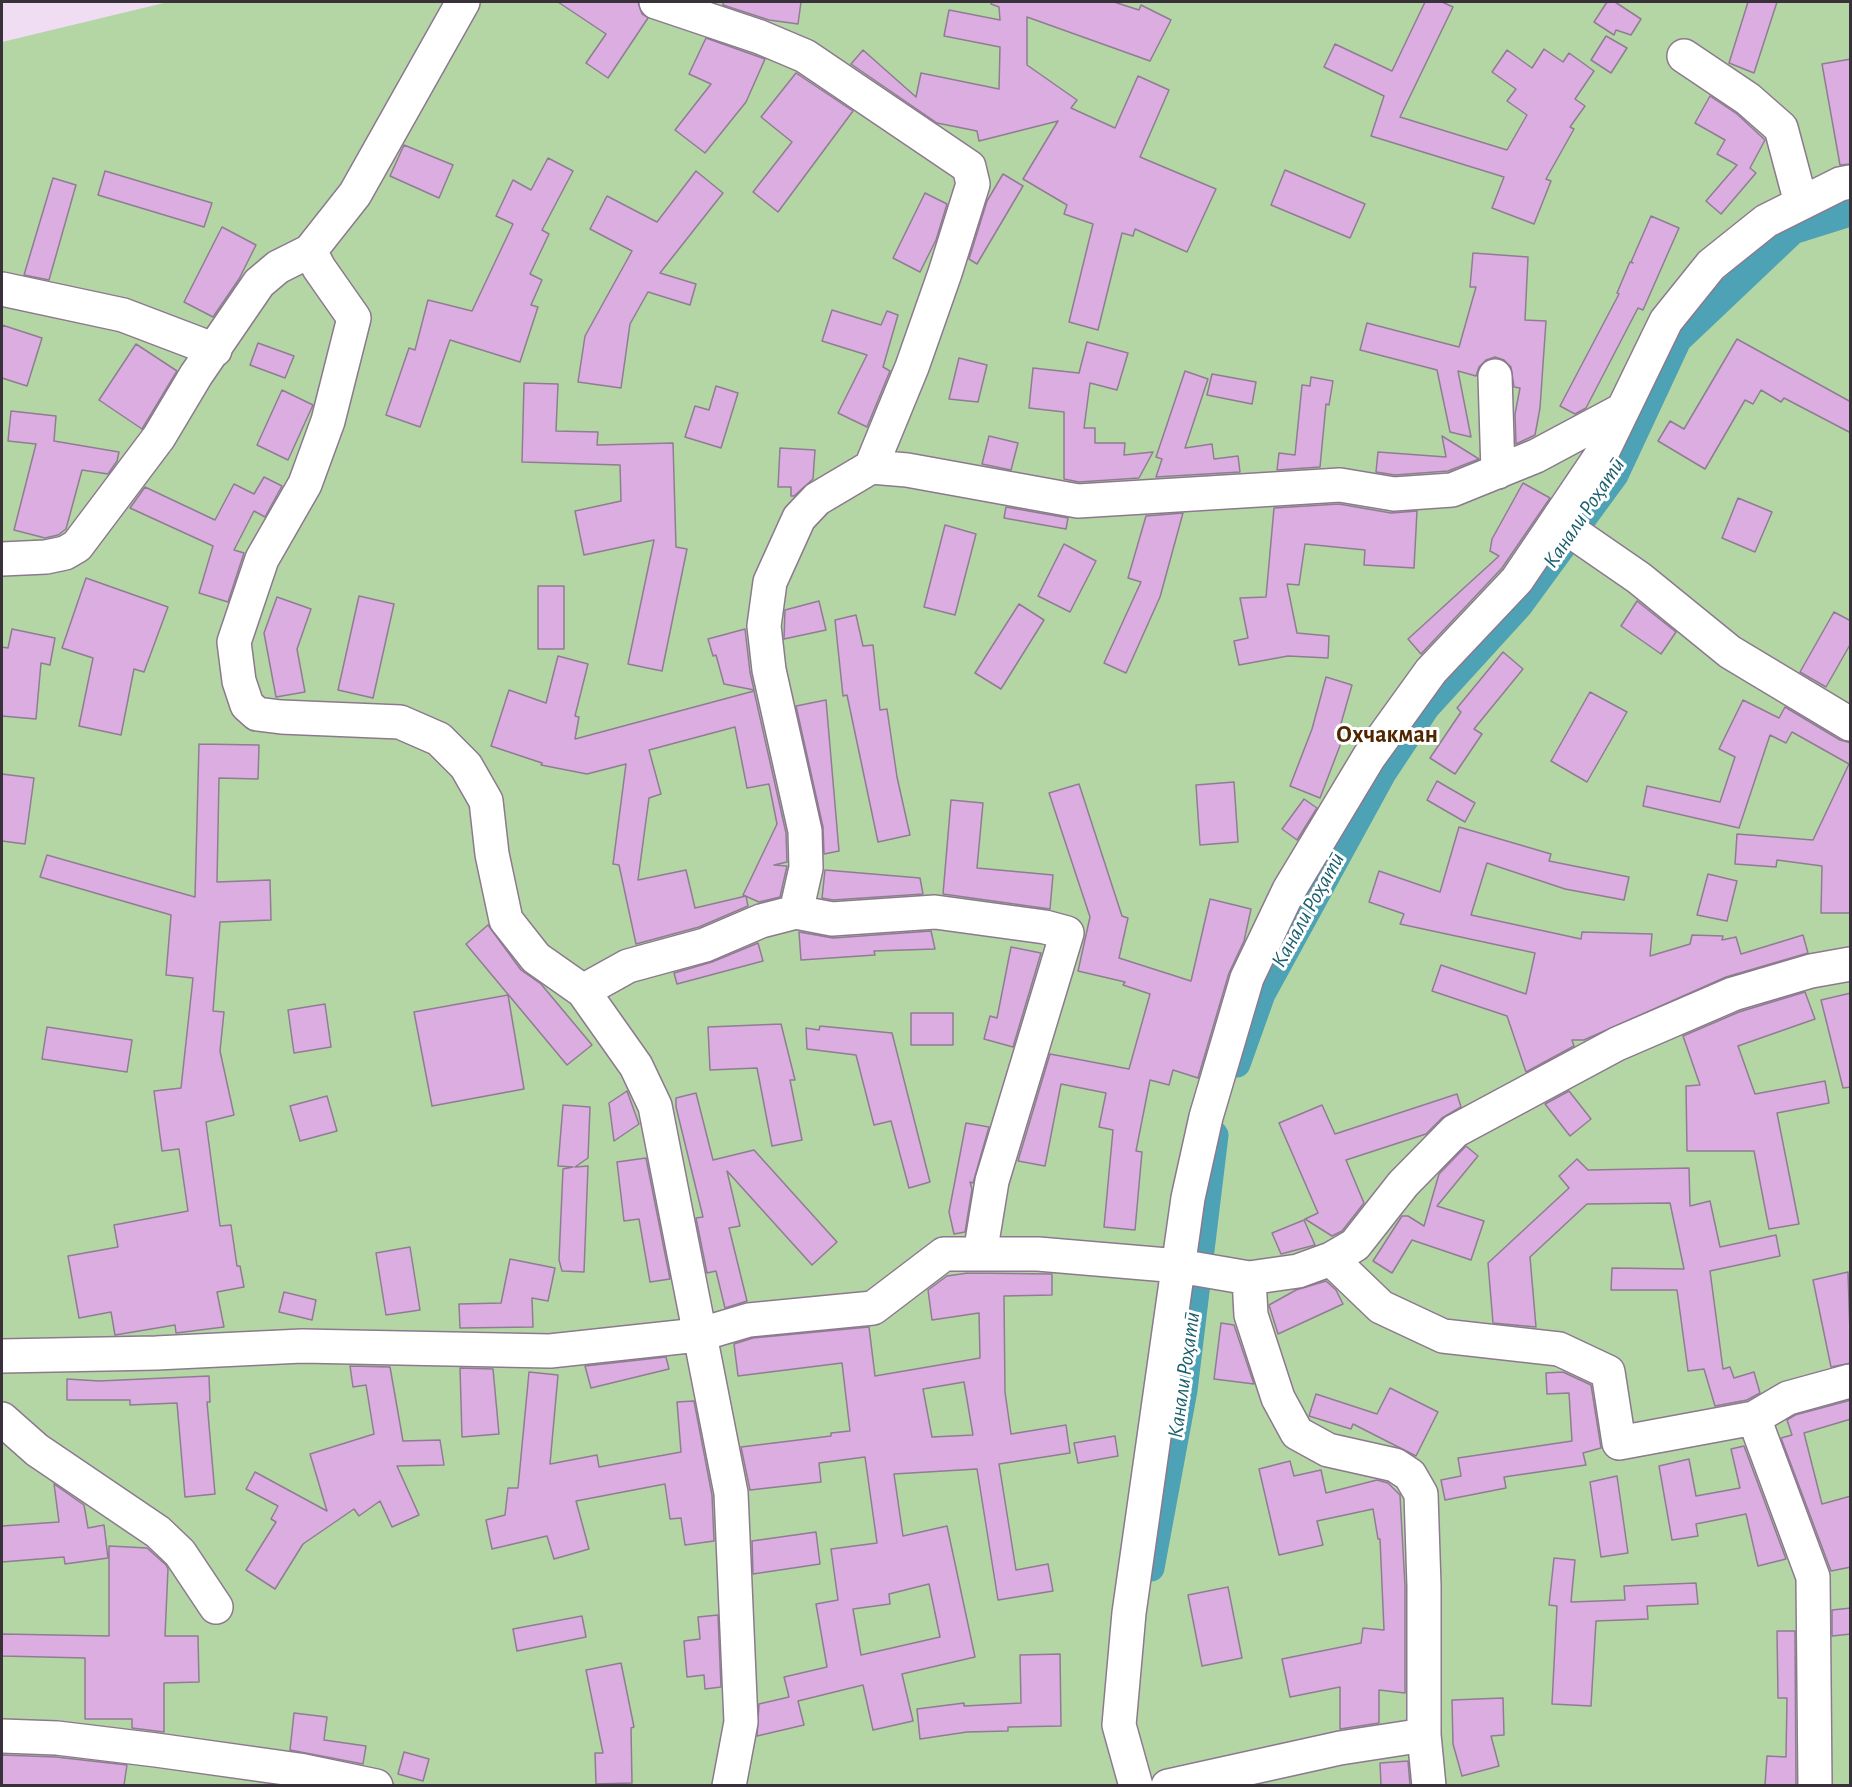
<!DOCTYPE html>
<html>
<head>
<meta charset="utf-8">
<style>
	body { margin:0 }
	#map { position:relative; width:1852px; height:1787px; overflow:hidden; background:#f0dcf3; font-family:"Alegreya Sans",sans-serif }
	canvas { display:block }
	.frame { position:absolute; inset:0; border:3px solid #39313a; pointer-events:none }
</style>
</head>
<body>
<div id="map">
<canvas width="1852" height="1787"></canvas>
<div class="frame"></div>
</div>
<script>
const g = document.querySelector('canvas').getContext('2d');
g.lineJoin = 'round';
function fill(path, color) { g.fillStyle = color; g.fill(path, 'evenodd'); }
const poly = rows => new Path2D(rows.map(r => 'M' + r).join(''));
function trace(path, color, width, dash) { g.strokeStyle = color; g.lineWidth = width; g.lineCap = dash ? 'butt' : 'round'; g.setLineDash(dash || []); g.stroke(path); }
function label(font, color, halo, rows, align = 'center') {
  g.font = font + ' "Alegreya Sans",sans-serif'; g.lineWidth = 6; g.setLineDash([]); g.textBaseline = 'middle'; g.strokeStyle = halo; g.fillStyle = color; for (const [text, x, y, turn = 0] of rows) {
    g.save(); g.translate(x, y); g.rotate((+turn || 0) * Math.PI / 180); g.textAlign = isNaN(turn) ? turn : align; if (halo) g.strokeText(text, 0, 0); g.fillText(text, 0, 0); g.restore();
  }
}
const green = poly([
	[168,2,1850,2,1850,1785,2,1785,2,42]
]);
const canal = poly([
	[1237,1064,1262,994,1383,773,1426,708,1519,606,1615,475,1678,340,1793,231,1850,213],
	[1151,1568,1184,1390,1215,1135]
]);
const building = poly([
	[558,2,638,2,642,14,648,18,608,78,586,63,606,34,558,2],
	[723,2,801,2,798,24,769,20,723,5,723,2],
	[991,2,1114,2,1139,10,1141,5,1171,20,1150,61,1027,17,1027,65,1077,100,1071,108,1115,128,1138,76,1169,90,1140,157,1216,189,1187,252,1135,229,1133,236,1122,233,1098,330,1069,322,1093,224,1064,214,1067,205,1023,179,1058,121,979,141,977,131,937,123,851,64,863,50,916,97,921,73,999,89,1000,47,944,36,949,10,1000,20,999,7,991,4,991,2],
	[1425,2,1442,2,1453,7,1400,117,1507,150,1527,115,1507,101,1516,89,1492,72,1507,50,1532,68,1544,49,1563,62,1569,53,1594,71,1575,99,1585,106,1570,127,1574,129,1546,179,1551,181,1534,224,1492,208,1504,177,1371,136,1384,96,1324,67,1335,44,1392,71,1425,2],
	[1607,2,1615,2,1641,19,1631,35,1616,30,1614,35,1594,22,1607,2],
	[1748,2,1777,2,1754,73,1729,63,1748,2],
	[1606,36,1627,48,1611,73,1591,60,1606,36],
	[706,38,765,59,746,102,705,153,675,130,711,84,689,74,706,38],
	[1851,59,1851,164,1840,165,1822,64,1851,59],
	[796,73,853,111,778,212,753,192,792,142,761,117,796,73],
	[1710,96,1737,114,1765,140,1750,168,1756,173,1721,214,1706,201,1737,165,1717,154,1725,140,1695,123,1710,96],
	[404,145,453,165,439,198,390,176,404,145],
	[548,158,573,171,542,230,549,234,530,274,542,280,531,305,538,307,520,362,450,340,420,427,386,415,409,348,415,350,428,300,472,311,513,224,496,216,513,180,531,190,548,158],
	[1285,170,1365,204,1350,238,1271,205,1285,170],
	[105,171,212,203,204,227,98,195,105,171],
	[696,171,723,193,660,273,696,284,690,305,648,292,630,324,621,388,578,382,585,336,632,251,590,229,607,196,657,222,696,171],
	[1003,174,1023,186,977,264,969,259,987,201,1003,174],
	[53,178,76,185,49,280,24,275,53,178],
	[925,193,947,204,936,240,920,272,893,258,925,193],
	[1651,216,1679,228,1643,310,1638,308,1586,408,1575,414,1560,406,1619,294,1617,293,1630,262,1633,263,1631,262,1651,216],
	[222,227,256,245,239,279,213,317,184,302,222,227],
	[1473,253,1528,257,1525,320,1546,321,1540,408,1535,435,1516,444,1515,414,1520,388,1514,387,1511,367,1504,360,1495,357,1486,360,1479,367,1476,376,1458,371,1471,437,1450,432,1437,370,1360,350,1367,323,1459,347,1476,287,1470,287,1473,253],
	[832,310,881,325,887,311,898,315,883,367,890,371,867,427,838,413,867,355,822,341,832,310],
	[2,325,42,338,27,386,2,378,2,325],
	[1737,339,1851,402,1851,433,1784,398,1781,402,1761,390,1753,404,1745,400,1705,469,1658,441,1670,421,1684,429,1737,339],
	[1087,342,1128,353,1117,390,1090,383,1084,428,1095,428,1095,443,1125,443,1124,455,1153,452,1139,478,1079,482,1064,479,1064,412,1029,408,1033,368,1079,373,1087,342],
	[258,343,294,356,285,378,250,365,258,343],
	[136,344,177,371,142,429,99,400,136,344],
	[959,358,987,365,978,402,949,399,959,358],
	[1185,371,1208,379,1185,448,1212,444,1214,459,1238,456,1240,472,1156,477,1162,459,1156,457,1185,371],
	[1212,374,1256,382,1252,404,1207,395,1212,374],
	[1311,377,1333,381,1329,405,1326,404,1320,467,1277,470,1279,453,1295,455,1302,385,1310,386,1311,377],
	[524,383,558,384,556,431,598,432,597,445,673,443,676,547,687,549,662,671,628,664,654,540,584,555,575,511,621,501,620,465,522,462,524,383],
	[716,386,738,393,721,448,685,437,695,406,709,410,716,386],
	[282,390,313,405,288,460,257,445,282,390],
	[11,411,56,416,54,441,119,452,117,461,108,474,82,470,66,529,58,535,45,538,14,530,36,444,8,441,11,411],
	[989,436,1018,443,1011,470,982,464,989,436],
	[1442,436,1479,459,1448,471,1395,475,1376,472,1378,452,1446,457,1442,436],
	[780,448,815,450,813,479,794,496,791,496,791,487,778,487,780,448],
	[264,477,282,486,265,517,254,511,234,550,244,553,228,602,199,593,213,546,130,508,145,487,215,520,234,484,254,494,264,477],
	[1523,483,1550,498,1502,568,1421,654,1408,639,1499,556,1490,551,1492,539,1523,483],
	[1738,498,1772,512,1755,552,1722,538,1738,498],
	[1339,504,1391,513,1417,511,1414,568,1364,565,1365,550,1305,544,1299,585,1287,584,1297,633,1329,636,1328,658,1288,656,1239,665,1234,641,1248,638,1240,598,1266,597,1274,508,1339,504],
	[1006,507,1068,518,1066,529,1004,518,1006,507],
	[1183,513,1160,597,1126,673,1104,663,1141,582,1128,578,1146,516,1183,513],
	[945,525,976,534,955,615,924,607,945,525],
	[1064,544,1096,561,1070,612,1038,596,1064,544],
	[86,578,168,607,144,672,134,669,121,735,79,726,93,658,62,648,86,578],
	[538,586,564,586,564,649,538,649,538,586],
	[359,596,394,604,373,698,338,690,359,596],
	[277,597,311,609,297,649,305,692,276,697,264,633,277,597],
	[819,601,826,630,784,639,785,610,819,601],
	[1637,601,1676,632,1661,654,1621,626,1637,601],
	[1019,604,1044,620,1001,689,975,673,1019,604],
	[1834,612,1851,621,1851,643,1826,687,1800,672,1834,612],
	[856,615,863,646,873,645,880,710,887,709,897,777,910,835,878,842,847,695,843,696,835,620,856,615],
	[12,629,55,638,50,665,41,663,36,719,2,716,2,647,8,648,12,629],
	[745,629,750,672,754,690,724,684,716,655,713,656,708,639,745,629],
	[1503,652,1523,669,1474,729,1482,734,1455,774,1430,758,1461,712,1457,708,1503,652],
	[558,656,588,664,575,716,579,717,575,739,754,691,786,833,787,862,774,865,787,866,780,897,759,902,743,895,777,824,769,784,747,788,735,727,649,750,661,794,649,798,638,880,686,870,695,908,746,896,748,906,699,927,636,944,619,865,613,864,626,764,587,774,541,765,542,763,491,746,509,690,546,703,558,656],
	[1326,677,1352,685,1336,741,1341,743,1320,798,1290,786,1312,729,1326,677],
	[1590,692,1627,712,1587,782,1551,761,1590,692],
	[826,700,839,851,824,854,823,827,796,706,826,700],
	[1743,700,1779,718,1785,707,1840,740,1851,743,1850,913,1821,913,1822,866,1777,860,1776,867,1735,864,1737,834,1813,840,1849,764,1792,732,1786,743,1770,735,1739,828,1643,806,1647,786,1720,802,1735,757,1719,749,1743,700],
	[199,744,259,745,258,779,219,778,217,882,270,880,271,920,220,922,213,1011,224,1012,220,1051,234,1115,206,1122,220,1226,231,1225,237,1266,240,1266,244,1287,217,1292,224,1327,176,1333,175,1325,115,1335,111,1312,79,1318,68,1256,118,1247,114,1225,188,1211,179,1149,162,1151,154,1091,181,1088,193,978,166,975,171,915,40,877,47,855,195,897,199,744],
	[2,774,34,778,25,844,2,841,2,774],
	[1437,781,1475,803,1465,822,1427,800,1437,781],
	[1234,782,1238,842,1200,845,1196,785,1234,782],
	[1079,784,1122,916,1128,918,1119,958,1191,981,1210,899,1251,909,1244,941,1229,973,1198,1078,1173,1070,1169,1085,1150,1080,1136,1151,1142,1152,1135,1230,1104,1227,1113,1130,1099,1127,1106,1093,1061,1084,1045,1166,1018,1161,1050,1054,1129,1069,1150,994,1123,985,1125,982,1078,971,1090,917,1049,793,1079,784],
	[1304,799,1317,808,1297,840,1282,829,1304,799],
	[951,800,983,803,977,868,1053,875,1050,909,943,894,951,800],
	[1459,827,1551,854,1549,861,1629,877,1624,900,1565,889,1487,863,1471,915,1581,939,1582,932,1652,934,1650,956,1690,944,1692,935,1723,936,1722,940,1736,937,1741,954,1803,935,1808,953,1726,977,1584,1040,1572,1040,1574,1046,1526,1072,1507,1016,1432,991,1441,965,1526,994,1535,953,1400,924,1404,914,1369,902,1379,871,1440,892,1459,827],
	[825,870,920,878,923,894,833,900,822,898,825,870],
	[1708,874,1737,881,1727,921,1697,915,1708,874],
	[488,925,521,970,541,984,592,1045,567,1065,466,944,488,925],
	[931,931,935,949,874,951,875,955,801,960,799,932,833,938,931,931],
	[758,943,763,961,677,984,674,973,712,962,758,943],
	[1011,947,1041,953,1013,1047,984,1039,990,1016,997,1018,1011,947],
	[1805,992,1815,1019,1738,1046,1755,1094,1825,1081,1829,1103,1777,1113,1799,1224,1769,1229,1754,1151,1687,1151,1686,1086,1700,1085,1683,1036,1739,1012,1805,992],
	[1851,993,1851,1087,1843,1088,1821,1000,1851,993],
	[508,995,524,1089,432,1106,414,1012,508,995],
	[325,1004,331,1047,294,1053,288,1010,325,1004],
	[911,1013,953,1013,953,1045,911,1045,911,1013],
	[781,1024,795,1080,790,1080,802,1140,772,1146,757,1068,710,1070,708,1027,781,1024],
	[820,1026,892,1033,930,1182,909,1188,891,1121,874,1125,856,1055,807,1049,806,1028,819,1030,820,1026],
	[47,1027,132,1040,127,1072,42,1059,47,1027],
	[627,1091,639,1124,614,1141,609,1103,627,1091],
	[1569,1091,1591,1119,1570,1136,1545,1104,1569,1091],
	[696,1093,713,1160,754,1150,837,1242,812,1265,727,1171,740,1226,729,1228,747,1301,725,1308,716,1271,707,1273,696,1218,703,1217,676,1107,676,1098,696,1093],
	[1457,1094,1461,1107,1442,1118,1426,1134,1346,1160,1364,1203,1342,1231,1332,1236,1305,1219,1318,1213,1279,1123,1322,1105,1335,1134,1457,1094],
	[327,1096,337,1131,300,1141,290,1106,327,1096],
	[563,1105,590,1107,588,1158,575,1167,588,1166,584,1272,562,1271,559,1260,563,1169,573,1167,558,1166,563,1105],
	[966,1123,989,1127,973,1183,970,1182,972,1189,965,1232,954,1234,949,1212,966,1123],
	[1466,1146,1478,1156,1437,1206,1484,1221,1471,1260,1412,1240,1392,1273,1373,1261,1402,1216,1408,1216,1424,1226,1439,1174,1466,1146],
	[646,1158,670,1279,650,1282,639,1219,624,1221,617,1162,646,1158],
	[1577,1159,1588,1170,1689,1168,1690,1206,1710,1201,1720,1247,1776,1235,1780,1256,1710,1271,1723,1369,1730,1367,1734,1378,1754,1372,1760,1393,1747,1400,1715,1406,1704,1369,1688,1371,1677,1290,1611,1290,1612,1268,1684,1269,1670,1203,1587,1204,1530,1257,1536,1327,1493,1323,1488,1263,1569,1188,1559,1176,1577,1159],
	[1304,1220,1315,1245,1281,1254,1272,1233,1304,1220],
	[410,1247,420,1310,386,1315,376,1253,410,1247],
	[510,1259,555,1268,548,1301,532,1298,533,1327,460,1328,459,1304,501,1303,510,1259],
	[1848,1272,1851,1363,1831,1367,1813,1280,1848,1272],
	[968,1273,1052,1274,1052,1295,1004,1296,1005,1392,1011,1434,1066,1425,1070,1453,999,1464,1016,1570,1048,1564,1053,1591,998,1600,977,1469,894,1474,903,1536,947,1526,975,1657,902,1674,913,1721,873,1730,863,1685,798,1701,804,1725,757,1736,759,1704,789,1697,784,1677,827,1667,816,1604,838,1600,831,1549,877,1543,865,1457,819,1463,821,1482,750,1490,741,1447,831,1436,831,1433,850,1431,842,1363,738,1376,734,1344,753,1338,869,1327,875,1376,980,1358,979,1313,932,1320,928,1290,947,1276,968,1273],
	[964,1382,973,1435,932,1437,923,1389,964,1382],
	[929,1584,940,1637,861,1655,853,1609,890,1604,889,1594,929,1584],
	[1326,1281,1336,1290,1343,1304,1278,1334,1269,1305,1296,1290,1326,1281],
	[284,1292,316,1300,312,1320,279,1312,284,1292],
	[1221,1323,1234,1325,1254,1384,1214,1379,1221,1323],
	[666,1357,669,1369,591,1388,585,1366,666,1357],
	[350,1366,390,1367,403,1441,440,1440,444,1465,397,1466,419,1515,392,1527,380,1501,359,1516,354,1509,303,1544,275,1589,246,1570,276,1522,271,1519,278,1506,246,1489,255,1472,327,1511,310,1454,374,1434,366,1385,353,1387,350,1366],
	[460,1368,493,1369,499,1434,462,1437,460,1368],
	[529,1372,558,1375,550,1464,597,1455,599,1467,681,1452,677,1402,694,1401,712,1495,714,1541,685,1545,681,1518,670,1519,665,1484,576,1501,589,1549,554,1559,547,1536,492,1549,486,1520,505,1515,508,1488,518,1488,529,1372],
	[1563,1372,1591,1385,1601,1448,1583,1453,1586,1465,1504,1477,1506,1488,1445,1500,1441,1480,1461,1476,1458,1458,1572,1441,1569,1393,1547,1394,1546,1373,1563,1372],
	[209,1376,210,1402,207,1402,215,1494,185,1497,177,1403,130,1405,130,1400,67,1400,67,1379,99,1381,209,1376],
	[1390,1388,1438,1412,1416,1456,1353,1424,1351,1429,1309,1416,1316,1394,1377,1414,1390,1388],
	[1851,1400,1851,1419,1804,1433,1822,1504,1851,1496,1851,1567,1831,1571,1781,1438,1792,1435,1787,1420,1795,1415,1851,1400],
	[1115,1436,1118,1456,1078,1463,1074,1443,1115,1436],
	[1744,1446,1786,1559,1758,1566,1746,1514,1696,1524,1698,1536,1672,1540,1659,1466,1689,1459,1696,1496,1740,1488,1731,1449,1744,1446],
	[1290,1461,1294,1476,1321,1470,1326,1493,1377,1480,1388,1483,1400,1495,1405,1586,1405,1693,1379,1690,1379,1723,1340,1729,1340,1687,1290,1697,1282,1659,1361,1643,1363,1628,1384,1630,1380,1539,1378,1539,1373,1509,1317,1521,1323,1545,1279,1555,1259,1469,1290,1461],
	[1617,1476,1628,1553,1601,1557,1590,1482,1617,1476],
	[54,1484,84,1505,88,1528,104,1525,108,1558,65,1564,64,1557,2,1562,2,1526,59,1522,54,1484],
	[816,1532,820,1564,753,1574,752,1541,816,1532],
	[109,1546,147,1548,166,1565,168,1569,165,1636,198,1636,199,1682,164,1683,164,1732,132,1728,132,1719,85,1719,85,1658,2,1656,2,1634,109,1636,109,1546],
	[1554,1558,1575,1560,1571,1602,1625,1600,1624,1586,1696,1583,1698,1604,1647,1606,1648,1619,1596,1621,1591,1706,1552,1704,1557,1606,1549,1605,1554,1558],
	[1228,1587,1242,1658,1202,1666,1188,1595,1228,1587],
	[1851,1608,1851,1634,1832,1636,1832,1610,1851,1608],
	[718,1615,721,1687,705,1689,704,1675,687,1677,684,1641,700,1639,698,1617,718,1615],
	[582,1616,586,1637,517,1651,513,1629,582,1616],
	[1777,1631,1795,1631,1796,1785,1765,1785,1767,1756,1786,1757,1787,1698,1778,1698,1777,1631],
	[1060,1654,1061,1726,1008,1727,1008,1731,967,1732,920,1739,917,1709,964,1703,964,1706,1021,1703,1020,1655,1060,1654],
	[621,1663,634,1727,631,1728,632,1783,596,1784,595,1753,603,1753,586,1670,621,1663],
	[1503,1698,1504,1735,1491,1736,1499,1766,1462,1776,1453,1744,1452,1700,1503,1698],
	[294,1713,327,1717,324,1740,366,1746,363,1764,290,1750,294,1713],
	[404,1752,429,1759,423,1781,398,1774,404,1752],
	[2,1755,56,1757,127,1765,124,1785,2,1785,2,1755],
	[1408,1761,1410,1785,1381,1785,1380,1763,1408,1761]
]);
const minor = poly([
	[656,2,760,37,805,56,969,167,973,184,945,273,912,367,871,467],
	[1684,56,1748,99,1781,128,1801,203],
	[310,251,319,268,354,318,328,421,305,484,262,559,234,642,239,681,247,705,257,714,281,717,400,722,439,739,466,766,486,801,492,854,506,920,536,958,583,991],
	[2,289,123,315,215,350],
	[1495,376,1498,472],
	[1560,516,1568,529,1639,578,1730,652,1850,724],
	[2,559,46,557,65,553,77,546,159,437,196,375,259,283,278,267,310,251,355,194,463,2],
	[796,912,806,868,805,831,769,670,764,626,770,582,799,518,817,499,871,467,907,470,1078,501,1340,485,1394,494,1452,490,1536,456,1622,410],
	[1331,1259,1381,1307,1443,1336,1559,1349,1608,1372,1619,1443,1754,1418,1813,1577,1815,1786],
	[1249,1278,1251,1315,1278,1398,1297,1433,1328,1450,1395,1465,1410,1475,1421,1494,1424,1586,1424,1735,1429,1786],
	[2,1356,156,1353,302,1346,550,1351,698,1335,749,1320,873,1308,944,1254,1038,1254,1179,1266,1249,1278,1298,1271,1331,1259,1355,1245,1403,1184,1455,1131,1617,1044,1733,994,1811,971,1850,964],
	[1754,1418,1788,1398,1850,1381],
	[2,1419,37,1450,158,1532,180,1553,216,1607],
	[2,1736,57,1738,156,1750,299,1770,376,1786],
	[729,1786,741,1722,731,1493,655,1106,636,1066,583,991,628,966,705,945,761,921,796,912,832,919,935,912,1045,927,1067,933,992,1181,980,1254],
	[1136,1786,1119,1725,1129,1613,1188,1198,1206,1117,1247,978,1289,890,1369,757,1431,671,1517,580,1600,457,1666,321,1711,265,1766,221,1840,184,1850,182],
	[1168,1786,1340,1748,1424,1735]
]);
const waterNames = [
	["Канали Роҳатӣ",1584,513,-56],
	["Канали Роҳатӣ",1308,910,-61],
	["Канали Роҳатӣ",1184,1375,-82]
];
const quarterNames = [
	["Охчакман",1387,735]
];
fill(green, '#b4d6a5');
trace(canal, '#4da2b5', 27);
fill(building, '#dbade1');
trace(building, '#8f7d92', 1.5);
trace(minor, '#8c798e', 36);
trace(minor, '#fff', 33);
label('italic 22px', '#185e6c', '#fff', waterNames);
label('bold 24px', '#502600', '#fff', quarterNames);
</script>
</body>
</html>
